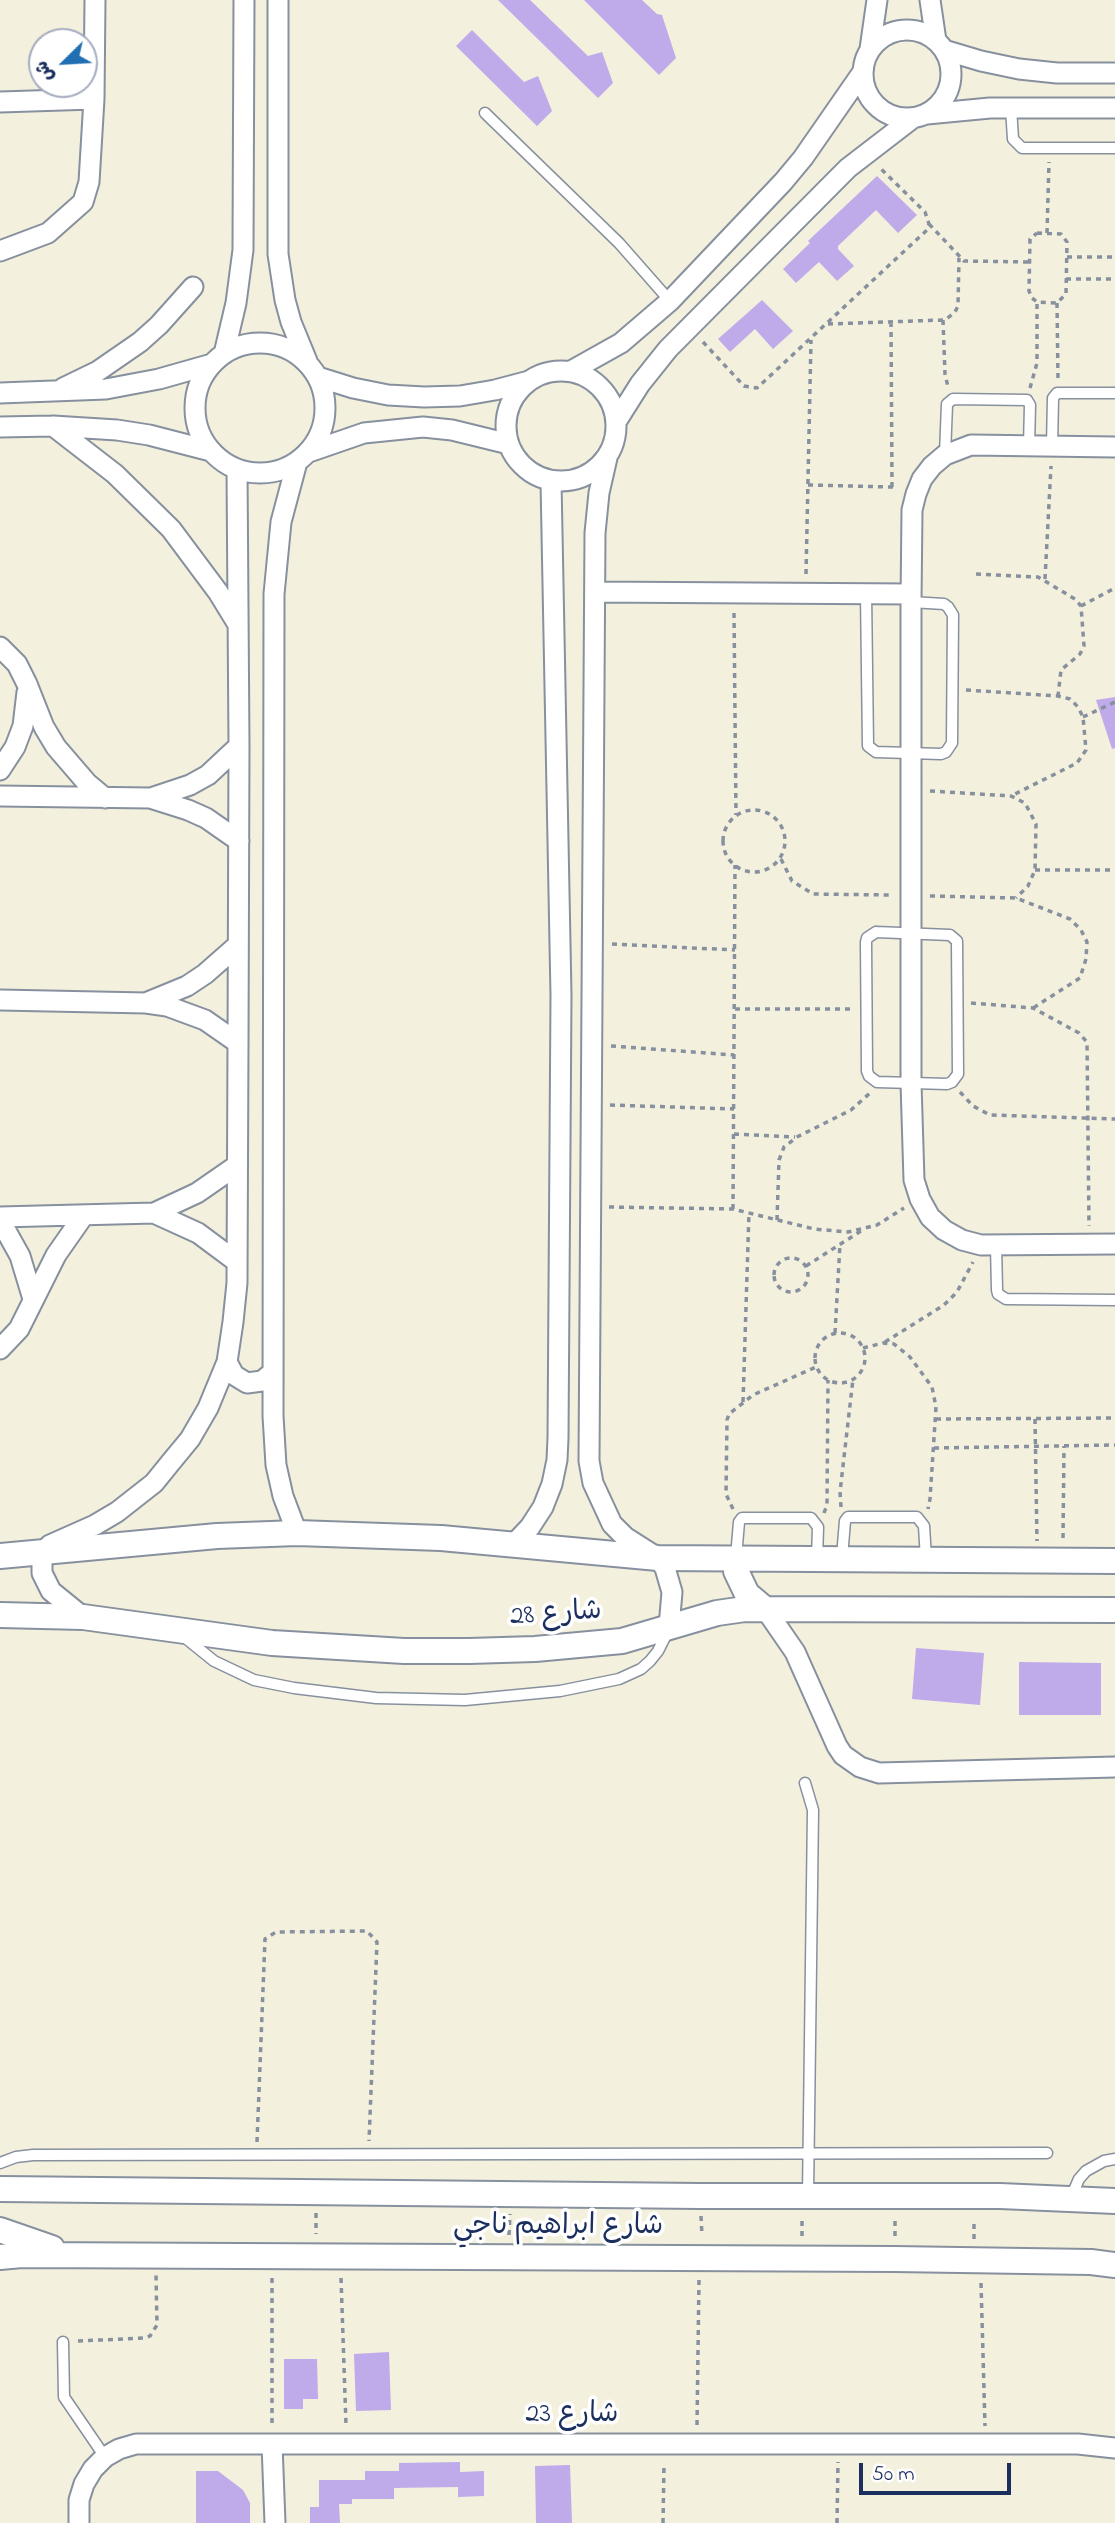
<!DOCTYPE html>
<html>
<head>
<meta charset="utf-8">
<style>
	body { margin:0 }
	#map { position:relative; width:1115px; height:2523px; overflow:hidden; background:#f3f0dd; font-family:"Indie Flower","Playpen Sans Arabic",sans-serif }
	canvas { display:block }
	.north { position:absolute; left:28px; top:28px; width:70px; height:70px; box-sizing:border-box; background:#fff; border:2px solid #a4acbf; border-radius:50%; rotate:246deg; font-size:19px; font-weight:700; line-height:28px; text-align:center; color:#1b2f5e }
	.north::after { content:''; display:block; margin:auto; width:24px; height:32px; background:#1f6fb2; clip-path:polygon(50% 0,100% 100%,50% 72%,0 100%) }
	.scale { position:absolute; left:859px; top:2463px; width:152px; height:32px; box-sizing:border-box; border:4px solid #1b2f5e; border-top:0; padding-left:9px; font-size:21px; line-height:24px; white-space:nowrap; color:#1b2f5e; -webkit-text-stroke:5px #fff; paint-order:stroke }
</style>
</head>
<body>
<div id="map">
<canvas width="1115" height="2523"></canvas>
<div class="north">ش</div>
<div class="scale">50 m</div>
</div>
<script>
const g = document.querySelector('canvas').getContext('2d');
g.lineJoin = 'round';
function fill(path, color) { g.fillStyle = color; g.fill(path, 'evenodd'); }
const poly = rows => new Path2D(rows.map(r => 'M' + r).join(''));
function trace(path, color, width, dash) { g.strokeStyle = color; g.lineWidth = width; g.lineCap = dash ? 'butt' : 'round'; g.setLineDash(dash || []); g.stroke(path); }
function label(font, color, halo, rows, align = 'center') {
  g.font = font + ' "Indie Flower","Playpen Sans Arabic",sans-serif'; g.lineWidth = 7; g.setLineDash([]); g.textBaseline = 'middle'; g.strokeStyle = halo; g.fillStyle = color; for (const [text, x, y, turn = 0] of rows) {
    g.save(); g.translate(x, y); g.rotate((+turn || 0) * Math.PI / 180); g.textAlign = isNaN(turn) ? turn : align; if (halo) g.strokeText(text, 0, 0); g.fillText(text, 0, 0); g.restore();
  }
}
const building = poly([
	[498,0,530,0,588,56,602,52,613,83,598,98],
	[584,0,642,0,657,14,662,15,676,58,659,75],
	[472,30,524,82,538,76,552,111,537,126,456,46],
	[877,176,917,215,898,233,876,210,838,246,838,249,854,266,837,281,819,262,796,283,783,269,810,243,808,241],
	[762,300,793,331,773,349,755,329,730,352,718,339],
	[1115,697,1115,748,1112,749,1096,700],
	[916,1648,984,1653,980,1705,912,1699],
	[1019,1662,1101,1663,1101,1715,1019,1715],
	[389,2352,391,2410,356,2411,354,2354],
	[284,2359,317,2359,318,2399,303,2399,303,2409,284,2409],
	[460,2462,460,2472,484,2471,484,2496,458,2497,458,2487,394,2488,394,2499,352,2499,352,2504,339,2504,340,2523,310,2523,310,2507,319,2507,319,2480,365,2480,365,2471,399,2471,399,2463],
	[570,2465,572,2523,536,2523,535,2466],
	[196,2471,218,2471,243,2490,250,2503,250,2523,196,2523]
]);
const path = poly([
	[929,224,964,261,1030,262],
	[1037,233,1061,234,1067,242,1066,294,1057,303,1037,302,1032,298,1029,291,1030,239,1037,233],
	[1047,233,1049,162],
	[1067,257,1115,257],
	[1066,279,1115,279],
	[1057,303,1058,380],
	[943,320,945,374,948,387],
	[891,322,892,487],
	[828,324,943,320,949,317,955,312,958,306,959,258],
	[703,342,744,386,757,388,927,230,929,224,925,212,880,168],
	[1030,388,1037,363,1037,302],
	[808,485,893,487],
	[806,574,811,340],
	[976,574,1038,577,1075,599,1081,606,1084,646,1080,654,1061,670,1058,696],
	[1045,579,1051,466],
	[1081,606,1115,588],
	[734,613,736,815],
	[966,690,1058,696,1070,699,1078,707,1083,717,1086,750,1077,763,1011,796],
	[1083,717,1115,702],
	[930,791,1011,796,1025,803,1036,824,1035,870,1028,886,1016,898],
	'723 841a31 31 0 1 1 62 0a31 31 0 1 1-62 0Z',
	[781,859,792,881,813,894,891,895],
	[1035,870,1115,870],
	[930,896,1016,898,1070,919,1081,930,1087,942,1086,959,1080,978,1033,1008],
	[612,944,735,950],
	[971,1003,1033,1008,1079,1033,1087,1042,1089,1226],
	[735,1009,854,1009],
	[611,1046,734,1055],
	[960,1092,973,1106,990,1115,1115,1119],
	[610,1105,734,1109],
	[734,1134,795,1137],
	[609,1207,733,1209,814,1229,848,1232,877,1225,904,1208],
	[733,1209,735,865],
	[777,1220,779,1160,784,1147,797,1137,851,1110,870,1093],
	'774 1275a17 17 0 1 1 34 0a17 17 0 1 1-34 0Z',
	[806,1266,861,1231],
	'815 1358a25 25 0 1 1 50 0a25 25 0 1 1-50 0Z',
	[835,1333,840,1244],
	[885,1342,944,1305,957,1292,973,1262],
	[863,1348,883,1343,894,1344,910,1357,932,1387,936,1407,930,1499,928,1509],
	[743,1402,749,1212],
	[936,1419,1115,1418],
	[1035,1419,1037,1541],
	[934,1448,1115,1445],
	[841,1507,840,1492,853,1379],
	[733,1509,726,1494,727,1420,729,1414,753,1395,816,1367],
	[824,1513,827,1505,828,1380],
	[1063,1538,1064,1446],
	[257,2142,265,1939,276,1932,367,1931,377,1942,369,2141],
	[316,2213,316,2234],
	[701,2216,702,2236],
	[509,2235,510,2214],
	[802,2236,802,2216],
	[895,2236,895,2216],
	[974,2239,974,2219],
	[272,2278,272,2425],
	[341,2278,346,2425],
	[981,2283,985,2426],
	[78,2341,145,2338,150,2336,157,2325,156,2275],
	[697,2425,699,2278],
	[663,2523,664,2464],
	[837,2523,838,2462]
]);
const service = poly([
	[1011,108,1013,139,1022,148,1115,148],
	[485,113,619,243,670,301],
	[1052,446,1053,398,1057,393,1115,393],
	[945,455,947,404,953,399,1027,400,1030,405,1029,446],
	[866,593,868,746,876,752,941,754,946,752,952,743,953,615,948,607,944,604,911,602],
	[876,932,950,935,957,941,958,1074,952,1082,947,1084,877,1082,869,1076,867,1071,866,942,867,938,876,932],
	[996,1245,997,1290,998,1294,1006,1299,1115,1300],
	[736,1557,739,1522,742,1518,811,1518,818,1527,817,1559],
	[842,1557,845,1521,848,1517,917,1517,924,1526,926,1559],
	[183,1636,214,1661,254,1680,294,1688,376,1698,465,1700,560,1691,619,1679,641,1669,650,1661,658,1651,668,1631],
	[805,1783,813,1810,808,2195],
	[0,2163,16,2157,33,2155,1047,2153],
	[1071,2197,1079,2179,1086,2171,1104,2161,1115,2159],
	[63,2342,64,2397,105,2457]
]);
const minor = poly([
	[278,0,278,254,285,300,291,322,307,361],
	[930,0,936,41],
	'863 74a44 44 0 1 1 88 0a44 44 0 1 1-88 0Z',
	[870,49,877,0],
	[944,50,981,61,1019,69,1057,73,1115,73],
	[0,102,94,99],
	[927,114,990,108,1115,108],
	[0,251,48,233,83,202,89,182,94,99,95,0],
	'195 408a65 65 0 1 1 130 0a65 65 0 1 1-130 0Z',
	[224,354,236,303,243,250,244,0],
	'506 426a55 55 0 1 1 110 0a55 55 0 1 1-110 0Z',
	[571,371,621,343,670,301,783,182,803,158,862,73],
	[318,377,353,388,388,395,424,397,460,396,495,390,529,381],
	[63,388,98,371,140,342,159,325,193,287],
	[0,393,106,389,159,379,212,364],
	[616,422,640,384,668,349,848,168,913,118],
	[53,426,115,474,171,529,218,592,237,623],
	[0,427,53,426,117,430,149,435,211,451],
	[1115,447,971,445,945,455,932,466,922,479,916,494,912,510,911,602,911,1083,914,1180,920,1199,930,1217,944,1230,962,1240,981,1245,1115,1244],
	[309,452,364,433,423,427,452,430,509,444],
	[607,458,599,493,595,533,589,1461,593,1483,612,1524,625,1537,658,1558,665,1568,672,1592,669,1627],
	[595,592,911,594],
	[0,647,17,664,27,684,44,727,56,747,87,783,105,798],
	[0,770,15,747,23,726,27,692],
	[0,796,150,798,188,810,206,818,239,841],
	[151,798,190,785,208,775,239,746],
	[0,1000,146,1003,167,1006,205,1020,238,1043],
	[148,1002,187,986,205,974,238,945],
	[154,1213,198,1233,237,1262],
	[0,1217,154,1213,197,1193,236,1166],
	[0,1220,20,1256,33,1299],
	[0,1349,19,1329,56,1255,84,1215],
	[227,1362,234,1375,247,1383,262,1381,273,1372],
	[297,1533,283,1496,276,1465,273,1416,274,594,281,522,297,462],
	[513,1545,530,1527,543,1507,552,1484,557,1460,558,1438,561,995,551,481],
	[766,1610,795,1652,837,1746,843,1755,860,1767,879,1773,1115,1767],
	[83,1617,51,1591,42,1573,42,1553,50,1545,95,1525,117,1512,154,1483,171,1462,190,1439,208,1408,227,1362,233,1322,237,1283,238,1043,239,746,237,469],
	[272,2444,275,2523],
	[79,2523,79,2500,84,2484,93,2469,105,2457,119,2449,136,2444,1078,2444,1115,2448]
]);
const tertiary = poly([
	[0,1556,217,1536,297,1533,441,1538,658,1558,1115,1561],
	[736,1559,736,1571,747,1594,766,1610],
	[0,1615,83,1617,272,1643,404,1651,469,1651,535,1649,622,1641,717,1613,745,1609,1115,1610],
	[0,2189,700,2196,1000,2196,1115,2201],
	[0,2230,52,2248],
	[0,2257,22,2255,894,2259,1091,2262,1115,2265]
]);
const streetNames = [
	["شارع 28",556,1616,-4],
	["شارع ابراهيم ناجي",558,2228],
	["شارع 23",572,2416]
];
fill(building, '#bfaaea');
trace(service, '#87909e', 13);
trace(minor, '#87909e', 23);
trace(tertiary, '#87909e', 28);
trace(path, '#87909e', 3.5, [5, 5]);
trace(service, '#fff', 10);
trace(minor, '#fff', 19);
trace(tertiary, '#fff', 24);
label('28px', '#1b2f5e', '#fff', streetNames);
</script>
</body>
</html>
